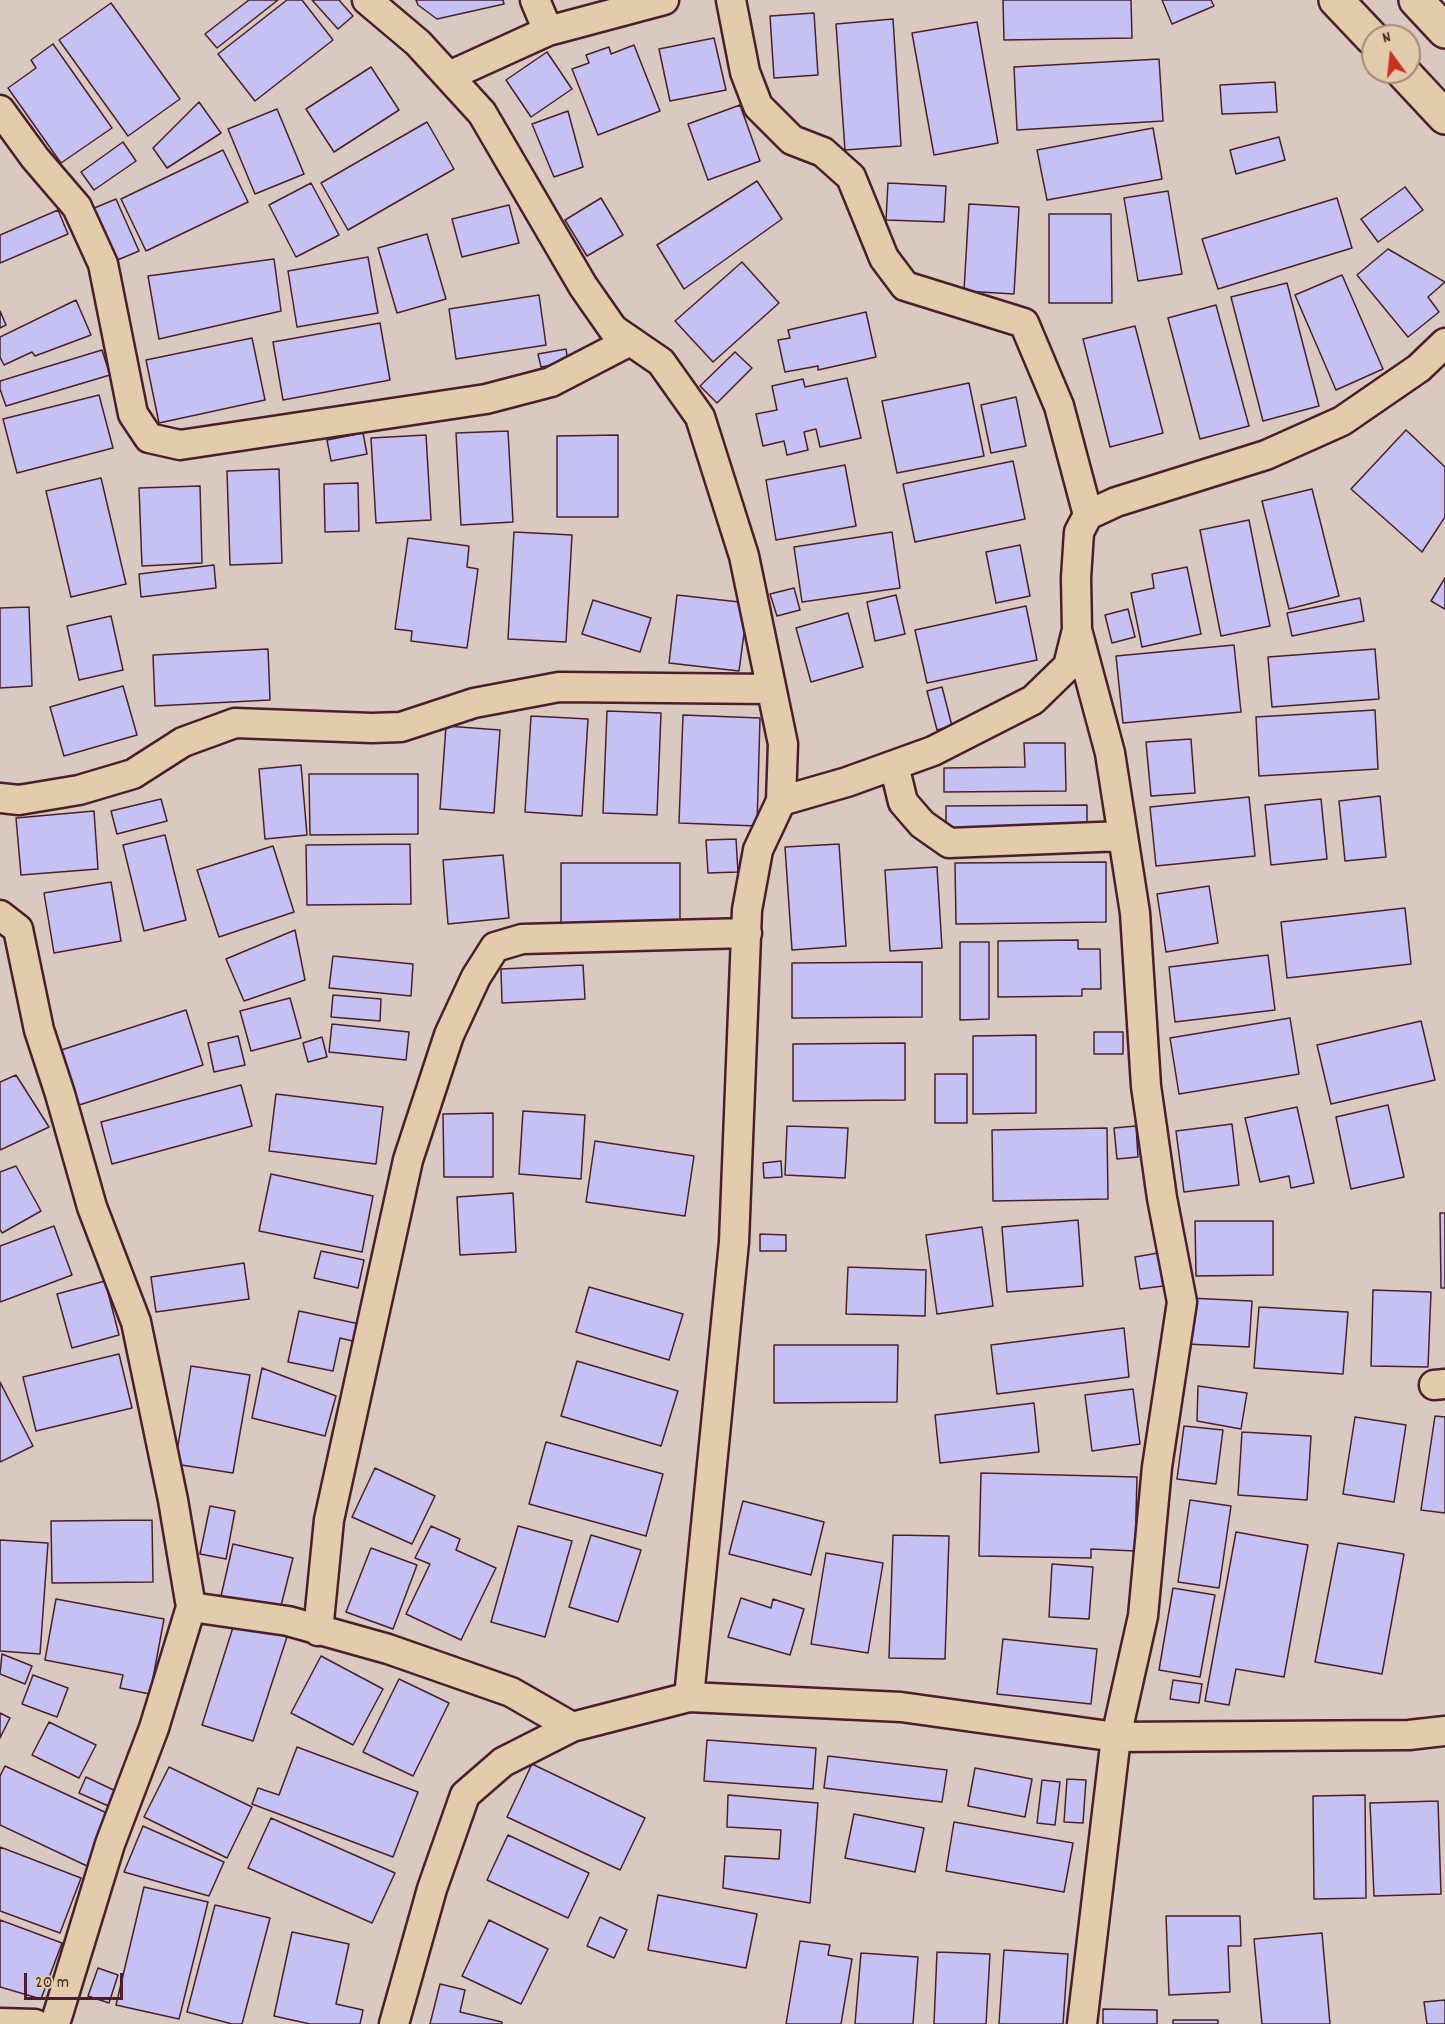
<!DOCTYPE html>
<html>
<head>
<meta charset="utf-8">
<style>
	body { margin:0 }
	#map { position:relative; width:1445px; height:2024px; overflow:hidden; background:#dac9c1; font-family:Dekko,sans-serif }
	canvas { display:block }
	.north { position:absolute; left:1361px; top:24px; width:60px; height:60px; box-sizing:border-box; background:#e3ccab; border:2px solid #a68778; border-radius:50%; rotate:345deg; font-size:16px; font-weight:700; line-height:24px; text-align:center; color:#4a1f2b }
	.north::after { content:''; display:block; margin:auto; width:21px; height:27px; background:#c8321e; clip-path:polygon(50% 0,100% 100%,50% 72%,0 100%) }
	.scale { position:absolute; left:24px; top:1973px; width:99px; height:27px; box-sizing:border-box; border:3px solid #4a1f2b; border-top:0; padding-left:8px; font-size:18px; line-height:21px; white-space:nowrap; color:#4a1f2b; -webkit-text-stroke:4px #e3ccab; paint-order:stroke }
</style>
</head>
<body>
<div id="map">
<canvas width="1445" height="2024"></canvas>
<div class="north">N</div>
<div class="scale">20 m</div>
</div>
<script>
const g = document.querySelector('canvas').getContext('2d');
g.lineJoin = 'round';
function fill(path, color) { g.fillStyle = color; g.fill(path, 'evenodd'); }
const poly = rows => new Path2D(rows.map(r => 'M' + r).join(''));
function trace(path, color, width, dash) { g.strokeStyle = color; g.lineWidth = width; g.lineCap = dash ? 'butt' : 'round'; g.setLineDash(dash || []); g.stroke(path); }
const building = poly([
	[249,0,278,0,217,48,205,34,249,0],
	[287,0,302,0,333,40,255,101,218,54,287,0],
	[312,0,339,0,353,16,338,29,312,0],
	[416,0,503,0,504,4,437,19,418,5,416,0],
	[1003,0,1131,0,1132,38,1004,40,1003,0],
	[1162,0,1211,0,1214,6,1172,24,1162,0],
	[111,3,180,99,128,136,59,40,111,3],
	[814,13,818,75,774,78,770,16,814,13],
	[893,19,901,146,845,150,836,24,893,19],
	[977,22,998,143,934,155,912,33,977,22],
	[714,38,726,90,670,101,659,49,714,38],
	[53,44,112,128,61,163,8,88,36,68,31,60,53,44],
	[634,45,660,111,598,135,572,69,589,63,586,55,609,47,611,54,634,45],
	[547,52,572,89,531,117,506,80,547,52],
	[1159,59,1163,121,1017,130,1014,67,1159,59],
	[371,67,399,110,334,152,306,109,371,67],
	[1275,82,1277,112,1222,114,1220,85,1275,82],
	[199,102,221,133,167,168,153,148,199,102],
	[740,105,760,161,708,180,688,124,740,105],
	[277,109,304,174,255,194,228,129,277,109],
	[568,111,583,167,554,177,532,124,568,111],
	[427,122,454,169,348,230,321,183,427,122],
	[1153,128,1162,179,1047,200,1037,150,1153,128],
	[1279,137,1285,160,1236,174,1230,150,1279,137],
	[123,142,136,161,94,190,81,172,123,142],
	[223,150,248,202,146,251,121,199,223,150],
	[757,181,782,219,684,289,657,245,757,181],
	[311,183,339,235,296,257,269,205,311,183],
	[888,183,946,186,944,222,886,220,888,183],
	[1405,187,1423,210,1378,242,1361,219,1405,187],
	[1168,191,1182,274,1138,281,1124,198,1168,191],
	[601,198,623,235,587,256,565,220,601,198],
	[1337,198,1352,248,1218,289,1202,239,1337,198],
	[116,199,139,251,115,261,92,209,116,199],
	[969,204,1019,207,1014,294,964,291,969,204],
	[509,205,519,243,462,257,452,219,509,205],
	[58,210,68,234,0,263,0,235,58,210],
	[1049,214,1111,214,1112,303,1049,303,1049,214],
	[427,234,446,299,397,313,378,248,427,234],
	[1388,249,1445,282,1428,297,1439,312,1408,337,1357,275,1388,249],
	[368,257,378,313,297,327,288,271,368,257],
	[274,259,281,311,159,339,148,276,274,259],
	[742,262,779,303,713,362,675,321,742,262],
	[1342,275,1383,369,1336,390,1295,295,1342,275],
	[1287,283,1319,406,1263,421,1231,297,1287,283],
	[539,295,546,345,456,359,449,309,539,295],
	[76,300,91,335,35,356,32,352,4,365,0,357,0,337,76,300],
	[1216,305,1249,426,1200,439,1168,318,1216,305],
	[0,311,6,325,0,328,0,311],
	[866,312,876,357,818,370,818,366,785,372,778,340,790,338,788,330,866,312],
	[380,323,390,380,283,400,273,342,380,323],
	[1135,326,1163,433,1110,447,1083,339,1135,326],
	[252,338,265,400,159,423,146,360,252,338],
	[566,349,568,362,541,367,538,354,566,349],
	[102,350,110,375,6,406,0,389,0,381,102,350],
	[735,352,752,368,717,403,700,386,735,352],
	[847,378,861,438,820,447,816,429,804,432,808,450,787,455,784,441,763,446,756,414,777,410,772,386,803,379,805,387,847,378],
	[969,383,984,456,897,473,882,401,969,383],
	[99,395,113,448,17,473,3,419,99,395],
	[1016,397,1026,446,991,453,981,405,1016,397],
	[1406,430,1445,467,1445,517,1422,552,1351,489,1406,430],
	[508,431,513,522,461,525,456,433,508,431],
	[363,433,367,454,331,461,327,440,363,433],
	[426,435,431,520,376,523,371,438,426,435],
	[618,435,618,517,557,517,557,436,618,435],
	[1013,461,1025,519,915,542,903,484,1013,461],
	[845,465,856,526,776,540,766,480,845,465],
	[279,469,282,563,230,565,227,471,279,469],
	[101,478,126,584,71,597,46,491,101,478],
	[358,483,359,531,325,532,324,484,358,483],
	[200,486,202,563,142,566,139,488,200,486],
	[1312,489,1339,596,1289,609,1262,501,1312,489],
	[1249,520,1270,626,1221,636,1200,530,1249,520],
	[514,532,572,535,566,642,508,639,514,532],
	[892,532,900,588,802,602,794,547,892,532],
	[408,538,469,546,467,567,478,569,467,648,411,641,412,631,395,629,408,538],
	[1020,545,1030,596,996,603,986,552,1020,545],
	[214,565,216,588,141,597,139,574,214,565],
	[1187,567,1201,634,1142,647,1131,593,1154,588,1152,574,1187,567],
	[1445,578,1445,609,1431,601,1445,578],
	[794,588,800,610,777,616,770,594,794,588],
	[677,595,748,603,739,671,669,663,677,595],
	[896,595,905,634,875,641,867,602,896,595],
	[1360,598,1364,621,1292,636,1287,613,1360,598],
	[593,600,651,618,640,652,582,634,593,600],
	[1026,606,1037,660,927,683,915,630,1026,606],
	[29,607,32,686,0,688,0,608,29,607],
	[1128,609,1135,637,1112,643,1105,615,1128,609],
	[848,613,863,667,811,682,796,628,848,613],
	[111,616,123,670,79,680,67,626,111,616],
	[1234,645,1241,712,1123,723,1116,656,1234,645],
	[268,649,270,700,155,706,153,655,268,649],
	[1375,649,1379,699,1272,707,1268,657,1375,649],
	[123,686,137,735,64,756,50,707,123,686],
	[942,687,952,726,937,730,927,691,942,687],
	[1375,710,1378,769,1259,776,1256,717,1375,710],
	[607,711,661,713,657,815,603,813,607,711],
	[683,715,760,718,757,826,679,823,683,715],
	[531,716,588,719,582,816,525,812,531,716],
	[446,726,500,730,494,813,440,809,446,726],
	[1191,739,1195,793,1151,796,1146,742,1191,739],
	[1024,743,1065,743,1066,791,944,792,944,768,1025,767,1024,743],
	[301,765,307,835,265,839,259,769,301,765],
	[309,774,418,774,418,834,310,835,309,774],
	[1380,796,1386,857,1345,861,1339,801,1380,796],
	[1249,797,1255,856,1156,866,1150,807,1249,797],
	[161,799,167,821,117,834,111,811,161,799],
	[1321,799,1327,859,1271,865,1265,805,1321,799],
	[1087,805,1087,831,946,833,946,806,1087,805],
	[94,811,98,869,21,875,16,818,94,811],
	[165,835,186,920,144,931,123,845,165,835],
	[736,839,738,872,708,873,706,840,736,839],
	[410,844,411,904,307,905,306,845,410,844],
	[839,844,846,946,792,950,785,847,839,844],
	[273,846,294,912,219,937,197,870,273,846],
	[503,855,509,918,448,924,443,860,503,855],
	[1106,862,1106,922,956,924,955,863,1106,862],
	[561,863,680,863,680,926,561,926,561,863],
	[937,867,942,948,890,951,885,870,937,867],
	[111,882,121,941,54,953,44,893,111,882],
	[1209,886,1218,943,1166,952,1157,894,1209,886],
	[1405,908,1411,964,1287,978,1281,922,1405,908],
	[295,930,305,980,244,1001,226,959,295,930],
	[1078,940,1078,949,1100,949,1101,989,1082,989,1082,996,998,997,998,941,1078,940],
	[960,942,989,942,989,1019,960,1020,960,942],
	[1268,955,1275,1010,1175,1022,1169,967,1268,955],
	[333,956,413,964,411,996,329,988,333,956],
	[922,962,922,1017,792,1018,792,963,922,962],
	[583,965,585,999,502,1003,501,969,583,965],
	[333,995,381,999,380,1021,331,1017,333,995],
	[290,998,301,1038,251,1051,240,1011,290,998],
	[186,1010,203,1065,73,1107,55,1052,186,1010],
	[1290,1018,1299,1074,1179,1094,1170,1038,1290,1018],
	[1421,1021,1435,1080,1331,1104,1317,1045,1421,1021],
	[332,1024,409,1032,406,1060,329,1052,332,1024],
	[1094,1032,1123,1032,1123,1054,1094,1054,1094,1032],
	[1036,1035,1036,1113,973,1114,973,1036,1036,1035],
	[238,1036,245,1065,214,1072,208,1043,238,1036],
	[322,1037,327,1057,308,1062,303,1043,322,1037],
	[905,1043,905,1100,793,1101,793,1044,905,1043],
	[935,1074,967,1074,967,1123,935,1123,935,1074],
	[16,1075,49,1127,0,1150,0,1082,16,1075],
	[241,1085,252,1126,112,1164,101,1122,241,1085],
	[276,1094,383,1107,376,1164,269,1151,276,1094],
	[1388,1105,1404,1177,1351,1189,1336,1117,1388,1105],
	[1297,1107,1314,1183,1291,1188,1289,1176,1260,1182,1245,1118,1297,1107],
	[523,1111,585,1115,581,1179,519,1174,523,1111],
	[493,1113,493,1177,444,1177,443,1114,493,1113],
	[1232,1124,1239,1185,1184,1192,1176,1131,1232,1124],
	[787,1126,848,1128,845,1178,785,1175,787,1126],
	[1136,1126,1138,1157,1117,1159,1114,1128,1136,1126],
	[1107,1128,1108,1199,993,1201,992,1130,1107,1128],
	[595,1141,694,1156,685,1216,586,1202,595,1141],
	[781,1161,782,1177,764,1178,763,1163,781,1161],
	[16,1166,41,1211,2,1233,0,1229,0,1172,16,1166],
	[271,1174,373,1196,362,1252,259,1231,271,1174],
	[513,1193,516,1252,460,1255,457,1197,513,1193],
	[1440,1213,1445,1213,1445,1288,1441,1288,1440,1213],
	[1078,1220,1083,1286,1007,1292,1002,1227,1078,1220],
	[1195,1221,1273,1221,1273,1275,1196,1276,1195,1221],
	[54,1226,72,1275,0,1302,0,1246,54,1226],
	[982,1227,993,1306,937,1314,926,1235,982,1227],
	[760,1234,786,1235,786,1251,760,1251,760,1234],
	[321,1251,364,1260,358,1288,314,1278,321,1251],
	[1158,1253,1163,1286,1140,1289,1135,1257,1158,1253],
	[244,1263,249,1299,156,1312,151,1277,244,1263],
	[848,1267,926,1270,925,1316,846,1314,848,1267],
	[105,1281,119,1335,72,1348,57,1294,105,1281],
	[589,1287,683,1314,669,1360,576,1332,589,1287],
	[1373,1290,1431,1292,1428,1367,1371,1366,1373,1290],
	[1189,1298,1252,1301,1249,1347,1187,1344,1189,1298],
	[1259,1307,1348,1312,1343,1374,1254,1368,1259,1307],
	[299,1311,364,1325,361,1343,340,1338,333,1371,288,1362,299,1311],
	[1124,1328,1129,1377,997,1394,991,1345,1124,1328],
	[774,1345,898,1345,897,1402,774,1403,774,1345],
	[119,1354,132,1408,36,1431,23,1377,119,1354],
	[577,1361,678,1391,661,1446,561,1416,577,1361],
	[191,1366,250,1375,233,1473,175,1464,191,1366],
	[262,1368,336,1396,325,1436,252,1418,262,1368],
	[0,1382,33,1446,0,1462,0,1382],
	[1198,1386,1247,1393,1241,1429,1197,1421,1198,1386],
	[1133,1389,1140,1444,1092,1451,1085,1395,1133,1389],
	[1034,1403,1039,1452,940,1463,935,1415,1034,1403],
	[1435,1416,1445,1417,1445,1513,1421,1510,1435,1416],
	[1355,1417,1406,1425,1394,1502,1343,1494,1355,1417],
	[1184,1426,1223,1430,1216,1484,1177,1479,1184,1426],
	[1242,1432,1311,1436,1307,1500,1238,1495,1242,1432],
	[546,1442,663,1474,646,1536,529,1504,546,1442],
	[375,1468,435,1496,412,1544,352,1517,375,1468],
	[981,1473,1137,1477,1135,1551,1091,1549,1091,1558,979,1556,981,1473],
	[1190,1500,1231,1506,1219,1588,1178,1582,1190,1500],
	[743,1501,824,1522,811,1575,729,1554,743,1501],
	[210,1506,235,1511,226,1559,200,1554,210,1506],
	[152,1520,153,1582,52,1583,51,1521,152,1520],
	[431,1526,460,1539,456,1550,496,1568,461,1640,406,1614,430,1564,415,1558,431,1526],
	[518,1526,572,1541,545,1637,491,1622,518,1526],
	[1236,1532,1308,1545,1284,1677,1236,1669,1229,1705,1205,1701,1236,1532],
	[591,1535,641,1550,618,1622,569,1607,591,1535],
	[893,1535,949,1536,945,1659,889,1658,893,1535],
	[0,1540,48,1543,40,1654,0,1651,0,1540],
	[1338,1543,1404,1554,1382,1674,1315,1662,1338,1543],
	[233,1544,293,1558,280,1610,221,1596,233,1544],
	[371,1548,417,1565,393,1629,346,1612,371,1548],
	[826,1553,883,1563,868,1653,811,1644,826,1553],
	[1052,1564,1093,1567,1089,1619,1049,1617,1052,1564],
	[1173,1588,1215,1595,1200,1677,1159,1670,1173,1588],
	[741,1598,771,1608,773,1599,804,1609,790,1655,728,1637,741,1598],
	[56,1599,164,1619,150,1694,120,1688,123,1675,45,1660,56,1599],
	[235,1621,287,1637,253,1741,202,1725,235,1621],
	[1003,1639,1097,1649,1091,1704,997,1694,1003,1639],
	[2,1654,32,1666,25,1684,0,1674,2,1654],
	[321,1656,383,1689,353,1745,291,1713,321,1656],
	[33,1675,68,1688,57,1717,22,1704,33,1675],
	[399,1679,449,1703,413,1776,363,1752,399,1679],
	[1173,1680,1202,1684,1199,1703,1170,1699,1173,1680],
	[0,1713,10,1718,0,1738,0,1713],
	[49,1722,96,1745,79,1778,32,1755,49,1722],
	[707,1740,816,1748,813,1789,704,1781,707,1740],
	[297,1747,418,1792,393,1857,252,1804,258,1788,279,1795,297,1747],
	[828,1756,947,1770,942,1802,824,1788,828,1756],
	[532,1764,645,1818,620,1870,507,1817,532,1764],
	[5,1766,111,1815,87,1866,0,1825,0,1776,5,1766],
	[169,1767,252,1807,227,1858,144,1817,169,1767],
	[975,1768,1032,1779,1025,1817,968,1806,975,1768],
	[86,1777,120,1793,113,1808,79,1793,86,1777],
	[1067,1779,1086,1780,1083,1823,1064,1822,1067,1779],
	[1042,1780,1060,1782,1055,1825,1037,1823,1042,1780],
	[728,1795,818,1803,810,1903,723,1888,725,1856,779,1859,781,1830,727,1827,728,1795],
	[1365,1795,1366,1898,1314,1899,1313,1796,1365,1795],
	[1438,1801,1441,1894,1374,1896,1370,1803,1438,1801],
	[854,1814,924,1828,915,1872,845,1858,854,1814],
	[271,1818,395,1873,372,1923,248,1868,271,1818],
	[954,1822,1073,1843,1064,1892,946,1871,954,1822],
	[143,1826,224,1862,209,1896,124,1872,143,1826],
	[508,1835,589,1873,568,1918,487,1880,508,1835],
	[0,1847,81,1878,60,1933,0,1911,0,1847],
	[144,1887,208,1902,179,2019,116,2005,144,1887],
	[658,1895,757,1914,746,1968,648,1950,658,1895],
	[215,1905,270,1918,242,2024,232,2024,187,2012,215,1905],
	[1166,1916,1240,1916,1241,1946,1228,1946,1230,1992,1169,1995,1166,1916],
	[600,1917,627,1930,614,1958,587,1946,600,1917],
	[0,1920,62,1943,41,1999,0,1987,0,1920],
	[489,1920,548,1949,521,2004,462,1976,489,1920],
	[292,1932,349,1944,336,2004,363,2010,360,2024,310,2024,274,2016,292,1932],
	[1322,1933,1330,2024,1262,2024,1254,1939,1322,1933],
	[800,1941,830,1945,828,1955,852,1959,841,2024,786,2024,800,1941],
	[1004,1950,1068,1954,1063,2024,999,2024,1004,1950],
	[937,1952,990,1954,986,2024,934,2024,937,1952],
	[861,1953,918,1957,913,2024,855,2024,861,1953],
	[98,1968,118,1975,109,2003,88,1996,98,1968],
	[440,1984,465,1990,460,2012,502,2022,502,2024,430,2024,440,1984],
	[1445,2000,1445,2024,1427,2024,1424,2002,1445,2000],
	[1103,2009,1157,2010,1157,2024,1103,2024,1103,2009],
	[1173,2020,1218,2020,1218,2024,1173,2024,1173,2020]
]);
const minor = poly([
	[367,0,418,43,482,113,583,286,613,329,661,362,700,417,744,556,783,744,781,801,758,850,747,910,734,1242,689,1697],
	[535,0,548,31],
	[731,0,745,72,758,106,792,140,823,152,851,177,884,258,905,286,1024,323,1059,406,1088,515],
	[449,76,548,31,664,0],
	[0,110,35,158,77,207,103,264,133,414,149,438,180,445,486,399,551,382,630,341],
	[1077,630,1110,753,1135,913,1146,1086,1162,1198,1182,1302,1157,1467,1143,1616,1116,1737,1082,2024],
	[894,765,903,802,922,824,949,843,1123,836],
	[0,798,19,800,79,790,133,774,183,742,235,723,372,728,401,727,474,703,559,687,771,689],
	[781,801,847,782,933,751,1033,700,1068,666,1077,630,1076,578,1079,532,1088,515,1116,502,1266,455,1342,421,1419,368,1445,343],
	[0,915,18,929,39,1030,60,1094,92,1207,136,1322,173,1500,191,1607,154,1728,110,1844,55,2024],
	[1434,1385,1445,1384],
	[191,1607,288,1621,388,1649,511,1692,572,1727],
	[318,1631,329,1520,408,1160,449,1035,476,977,495,947,522,939,747,933],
	[0,2023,35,2024],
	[394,2024,432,1889,465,1795,503,1762,572,1727,689,1697,901,1707,1116,1737,1409,1735,1445,1731]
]);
const trunk = poly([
	[1336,0,1373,39],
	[1416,0,1445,31],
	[1403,72,1445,117]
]);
fill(building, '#c5c1f3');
trace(building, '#4a1f2b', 1.5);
trace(minor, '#4a1f2b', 33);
trace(trunk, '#4a1f2b', 38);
trace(minor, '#e3ccab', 28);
trace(trunk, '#e3ccab', 33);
</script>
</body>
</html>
